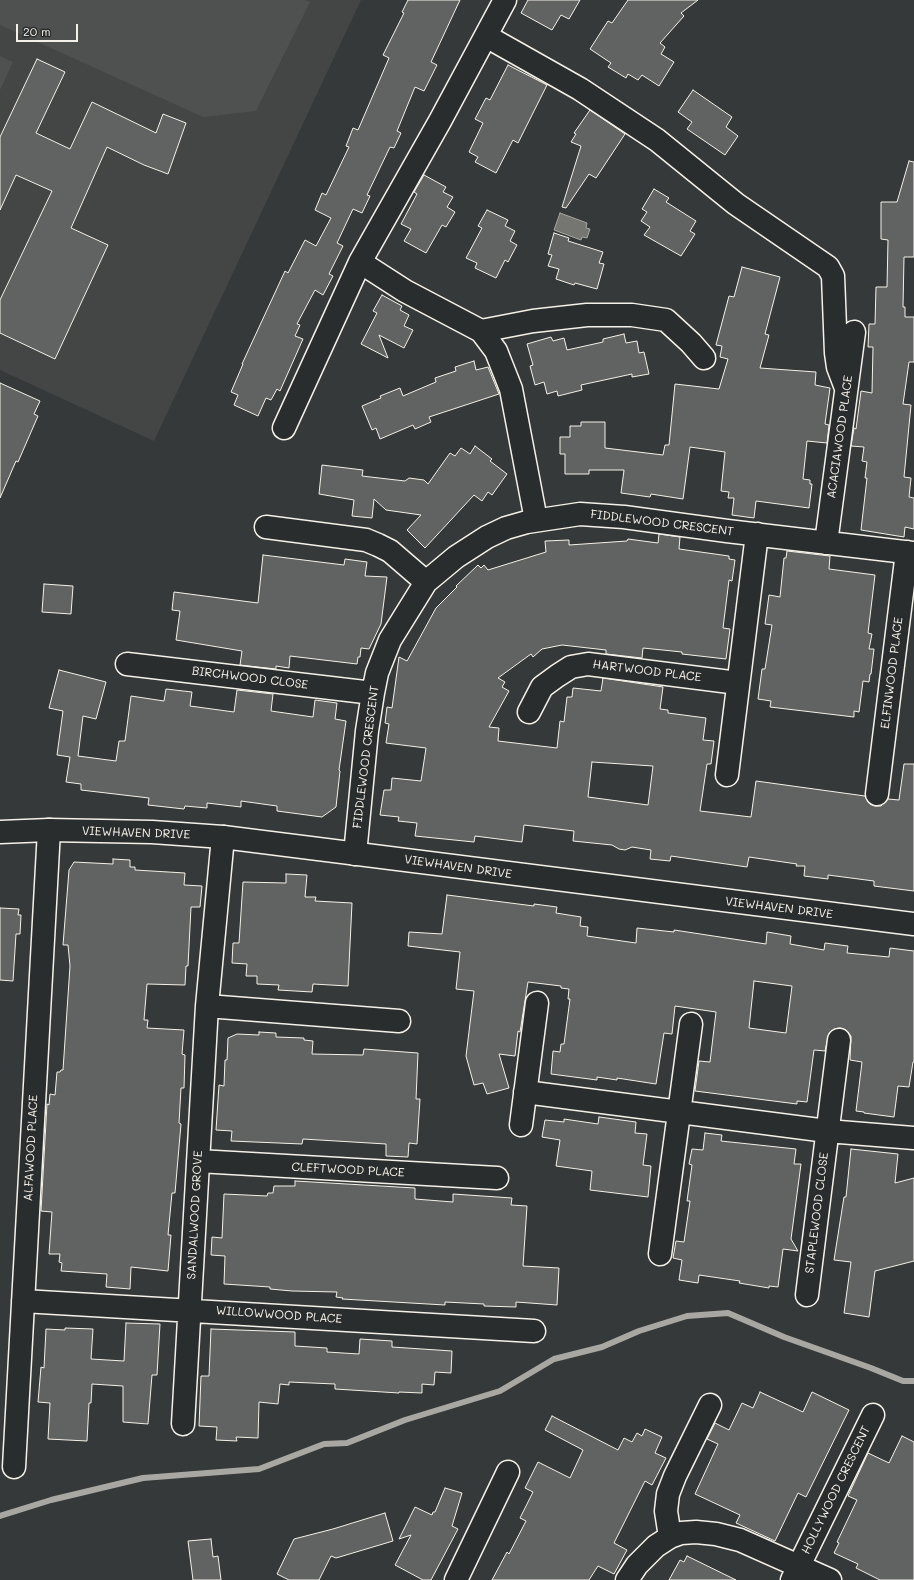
<!DOCTYPE html>
<html>
<head>
<meta charset="utf-8">
<style>
	body { margin:0 }
	#map { position:relative; width:914px; height:1580px; overflow:hidden; background:#363939; font-family:Mali,sans-serif }
	canvas { display:block }
	.scale { position:absolute; left:16px; top:24px; width:62px; height:18px; box-sizing:border-box; border:2px solid #f4f1e8; border-top:0; padding-left:5px; font-size:12px; line-height:14px; white-space:nowrap; color:#f4f1e8; -webkit-text-stroke:3px #2a2d2e; paint-order:stroke }
</style>
</head>
<body>
<div id="map">
<canvas width="914" height="1580"></canvas>
<div class="scale">20 m</div>
</div>
<script>
const g = document.querySelector('canvas').getContext('2d');
g.lineJoin = 'round';
function fill(path, color) { g.fillStyle = color; g.fill(path, 'evenodd'); }
const poly = rows => new Path2D(rows.map(r => 'M' + r).join(''));
function trace(path, color, width, dash) { g.strokeStyle = color; g.lineWidth = width; g.lineCap = dash ? 'butt' : 'round'; g.setLineDash(dash || []); g.stroke(path); }
function label(font, color, halo, rows, align = 'center') {
  g.font = font + ' Mali,sans-serif'; g.lineWidth = 3.5; g.setLineDash([]); g.textBaseline = 'middle'; g.strokeStyle = halo; g.fillStyle = color; for (const [text, x, y, turn = 0] of rows) {
    g.save(); g.translate(x, y); g.rotate((+turn || 0) * Math.PI / 180); g.textAlign = isNaN(turn) ? turn : align; if (halo) g.strokeText(text, 0, 0); g.fillText(text, 0, 0); g.restore();
  }
}
const built = poly([
	[0,0,361,0,154,441,0,370]
]);
const green = poly([
	[0,0,305,0,310,2,256,111,203,117,0,25],
	[0,56,13,62,0,90]
]);
const water = poly([
	[560,213,587,223,586,228,590,229,587,238,582,237,581,240,554,230,560,213]
]);
const stream = poly([
	[0,1516,51,1500,143,1478,259,1469,324,1444,347,1443,405,1420,500,1391,554,1359,602,1347,639,1331,687,1316,728,1313,784,1337,871,1368,903,1381,914,1381]
]);
const building = poly([
	[408,0,460,0,431,62,437,65,424,91,415,87,397,131,401,133,394,148,390,147,367,195,370,196,362,213,353,209,337,243,343,246,329,274,333,276,323,295,315,290,297,324,300,325,295,336,303,339,280,391,277,389,271,400,266,398,258,416,234,405,238,395,231,392,243,364,242,364,285,271,288,273,305,240,316,246,331,218,315,210,322,193,326,195,349,147,346,146,353,128,358,130,389,58,383,55,404,13,402,12,408,0],
	[528,0,580,0,569,19,561,15,552,30,521,13,528,0],
	[628,0,698,0,681,13,684,16,660,43,665,47,661,54,674,62,659,86,642,75,638,80,628,74,626,78,608,67,611,63,590,49,608,21,612,23,628,0],
	[37,59,65,72,36,133,70,149,92,102,156,133,163,114,186,123,168,174,144,165,107,147,71,228,108,245,55,359,0,333,0,300,52,191,16,175,0,210,0,137,37,59],
	[508,65,547,85,518,143,513,140,496,173,475,162,478,157,469,152,483,123,475,119,486,98,490,100,508,65],
	[693,90,732,117,726,127,738,136,725,155,687,129,692,122,678,112,693,90],
	[590,110,625,134,596,178,589,174,566,208,562,207,581,146,571,142,576,134,574,133,590,110],
	[909,161,914,162,914,257,904,257,903,307,905,307,905,317,914,317,914,362,909,362,903,404,911,405,904,477,911,478,909,497,914,498,914,529,905,527,904,537,861,530,867,478,865,478,867,462,862,461,864,447,851,446,854,428,856,429,861,391,872,393,873,347,868,347,869,324,875,324,876,287,887,287,888,240,881,239,881,202,897,202,909,161],
	[424,175,446,187,443,192,453,197,447,207,455,212,446,227,442,225,426,253,404,241,411,229,401,224,417,194,414,192,424,175],
	[654,189,669,198,666,202,696,221,690,231,695,234,681,256,644,235,650,227,641,221,647,212,642,209,654,189],
	[487,210,508,220,505,226,515,231,510,241,517,245,508,262,505,260,496,278,475,268,477,263,466,258,482,228,478,226,487,210],
	[554,233,569,238,568,241,603,252,599,263,604,264,597,289,575,283,574,285,556,279,559,269,548,266,552,255,548,254,554,233],
	[742,267,780,277,765,334,769,335,760,368,816,372,815,385,830,388,825,424,829,425,827,443,807,441,803,479,810,480,810,484,812,484,809,508,756,501,754,518,732,515,734,498,728,498,729,492,721,491,725,452,690,447,683,499,651,494,650,497,621,493,624,470,589,470,589,474,565,474,565,454,560,454,560,437,570,437,570,426,581,426,581,422,605,422,605,448,663,455,665,445,669,445,675,384,719,389,728,359,720,357,722,346,716,345,729,296,734,297,742,267],
	[382,295,402,306,400,310,409,315,404,326,413,330,404,348,379,335,388,358,361,344,377,313,373,311,382,295],
	[624,334,626,343,637,341,639,353,644,352,649,374,632,377,632,374,581,385,582,390,558,396,557,391,547,394,544,382,535,385,530,366,533,365,527,344,551,337,553,341,564,338,567,350,603,342,603,339,624,334],
	[474,361,476,370,488,367,499,394,429,417,431,422,415,429,413,425,380,439,376,428,372,430,362,406,381,398,380,396,400,388,403,396,436,382,435,378,456,371,455,367,474,361],
	[0,383,40,401,34,414,38,416,18,462,16,461,0,498,0,383],
	[475,446,492,459,490,461,507,474,492,495,488,492,482,501,474,495,425,548,407,530,421,515,386,510,374,499,372,518,352,516,354,500,319,494,322,465,363,470,362,476,405,481,409,478,424,480,428,484,450,453,455,456,461,448,470,454,475,446],
	[659,534,680,537,679,549,729,556,729,559,735,560,732,581,729,580,723,628,730,629,726,659,682,654,682,652,643,648,642,658,606,654,606,650,562,645,542,649,533,657,531,654,498,678,505,682,502,687,509,691,489,727,499,728,498,741,557,748,560,721,564,722,567,697,572,697,573,688,601,691,603,678,663,687,660,709,668,710,668,713,706,718,703,740,714,741,711,764,707,764,700,811,751,817,756,781,865,796,870,804,875,806,881,806,888,799,899,800,904,764,914,764,914,891,874,886,874,881,828,875,828,879,804,876,805,866,796,866,797,864,749,857,747,867,671,856,670,861,650,859,651,850,632,847,625,850,619,849,612,845,573,841,574,831,524,825,522,842,475,836,474,842,415,836,417,823,398,821,399,817,380,815,384,790,391,790,392,778,421,781,426,748,386,743,389,724,385,723,387,707,392,708,399,657,407,661,436,608,457,587,456,586,478,565,481,568,484,565,488,570,546,552,545,541,569,540,569,545,627,541,628,539,658,543,659,534],
	[592,762,653,766,648,805,588,797,592,762],
	[787,551,830,556,829,569,875,575,868,633,872,634,869,649,874,649,871,674,870,674,869,682,863,681,859,712,854,711,854,717,770,707,771,701,758,699,762,669,765,669,772,625,765,624,769,595,780,597,784,558,786,558,787,551],
	[263,555,344,565,345,559,367,562,365,576,387,577,381,624,369,649,361,648,360,657,358,657,357,664,290,656,289,668,276,666,276,669,240,665,242,651,176,640,180,611,172,610,174,592,258,603,263,555],
	[44,584,73,586,71,614,42,612,44,584],
	[59,670,106,682,96,719,83,716,78,756,116,761,119,741,125,741,131,696,164,701,166,689,192,692,190,706,234,712,237,690,273,694,271,711,313,717,315,700,337,703,335,719,346,721,339,770,340,771,336,807,322,817,277,811,277,806,241,801,241,807,207,803,207,808,185,806,184,809,148,805,149,798,81,790,81,784,66,782,70,757,57,755,63,711,49,708,59,670],
	[113,859,130,860,130,867,135,867,135,870,185,873,184,885,202,886,200,907,191,907,188,966,186,966,185,985,147,984,144,1020,148,1020,147,1028,184,1030,182,1054,185,1055,184,1088,181,1088,179,1123,181,1124,175,1193,172,1193,168,1235,171,1235,168,1271,131,1267,130,1289,106,1287,107,1274,61,1271,62,1263,59,1262,60,1254,49,1254,52,1212,41,1211,47,1104,49,1105,50,1094,55,1095,57,1072,60,1072,61,1070,63,1070,70,966,68,945,63,945,69,870,74,862,113,864,113,859],
	[286,874,307,875,305,897,316,897,315,901,352,903,348,986,313,984,312,992,278,990,279,985,257,984,257,976,246,976,247,964,232,963,233,943,239,943,243,882,286,883,286,874],
	[447,895,534,906,534,904,557,907,556,913,581,917,580,926,588,927,587,936,636,943,637,928,674,932,674,930,766,944,767,932,791,936,790,944,824,950,825,943,848,946,847,953,889,957,890,948,914,951,914,1062,913,1062,909,1087,898,1086,894,1117,864,1113,864,1112,856,1111,862,1062,850,1060,851,1036,846,1030,840,1028,834,1029,829,1033,825,1051,814,1050,807,1102,797,1101,797,1104,695,1091,699,1061,710,1062,716,1012,675,1006,672,1034,664,1033,656,1084,617,1078,617,1080,597,1077,597,1080,551,1074,553,1051,560,1052,561,1044,564,1044,570,999,568,999,569,989,561,988,561,986,528,982,520,1032,518,1031,515,1056,499,1054,509,1088,487,1094,483,1083,474,1085,466,1056,474,991,456,989,460,952,408,946,409,932,442,934,447,895],
	[754,981,792,986,786,1033,749,1028,754,981],
	[0,908,19,909,18,915,21,915,20,934,16,934,13,981,0,980,0,908],
	[259,1032,276,1033,276,1037,304,1038,304,1040,313,1041,312,1054,363,1055,364,1049,418,1053,416,1099,420,1099,417,1144,409,1143,408,1157,386,1156,386,1144,303,1139,302,1144,231,1141,232,1131,216,1130,219,1085,224,1086,225,1060,227,1060,228,1038,237,1034,259,1035,259,1032],
	[599,1117,636,1122,635,1133,647,1134,643,1165,651,1166,648,1197,590,1190,592,1171,556,1166,560,1140,542,1137,545,1120,564,1122,564,1119,598,1124,599,1117],
	[705,1133,722,1135,721,1141,796,1149,794,1164,801,1164,791,1239,798,1251,783,1249,778,1287,769,1286,769,1288,739,1283,740,1281,699,1275,698,1283,679,1280,682,1260,673,1258,676,1241,684,1242,690,1201,687,1201,692,1165,689,1164,692,1149,703,1150,705,1133],
	[851,1149,898,1154,895,1183,914,1178,914,1261,875,1271,869,1317,844,1313,851,1262,834,1260,844,1197,846,1197,851,1149],
	[295,1181,415,1188,415,1199,453,1202,453,1194,512,1198,511,1205,527,1206,523,1266,559,1268,557,1305,516,1302,516,1307,484,1306,484,1304,445,1302,445,1305,342,1299,343,1298,336,1297,337,1292,292,1291,270,1289,270,1287,224,1284,225,1256,211,1255,212,1237,222,1238,224,1194,267,1196,268,1193,273,1193,274,1186,295,1186,295,1181],
	[126,1323,160,1324,157,1375,152,1375,148,1424,123,1422,123,1386,92,1384,91,1403,89,1403,87,1441,48,1439,50,1403,38,1402,41,1367,44,1368,46,1329,65,1330,65,1328,93,1329,91,1359,124,1361,126,1323],
	[211,1329,295,1332,295,1346,327,1348,327,1352,359,1354,360,1339,392,1341,392,1347,452,1351,451,1373,435,1372,434,1385,422,1384,422,1393,399,1392,399,1393,335,1389,335,1384,289,1382,289,1385,280,1384,278,1404,259,1402,258,1438,236,1437,237,1441,216,1440,217,1427,199,1426,201,1376,209,1376,211,1329],
	[760,1392,803,1412,812,1392,849,1410,806,1497,798,1493,775,1541,736,1523,740,1515,695,1494,718,1444,707,1439,715,1423,729,1430,742,1403,753,1408,760,1392],
	[552,1416,618,1450,624,1438,632,1442,637,1433,642,1436,645,1429,662,1437,655,1453,666,1458,652,1485,645,1481,614,1543,627,1550,614,1574,598,1566,589,1580,492,1580,507,1552,509,1554,526,1521,520,1518,533,1492,525,1488,538,1462,570,1478,583,1450,545,1430,552,1416],
	[902,1436,914,1442,914,1580,880,1580,856,1568,858,1564,834,1553,839,1543,837,1542,857,1500,848,1496,868,1453,889,1463,902,1436],
	[445,1488,462,1493,452,1526,458,1529,431,1580,423,1580,395,1565,411,1535,399,1539,415,1507,432,1515,433,1512,435,1512,445,1488],
	[385,1513,393,1541,336,1558,331,1556,319,1580,289,1580,277,1574,294,1539,333,1529,385,1513],
	[211,1539,213,1557,218,1556,221,1580,193,1580,188,1541,211,1539],
	[687,1556,736,1580,669,1580,680,1560,684,1562,687,1556]
]);
const street = poly([
	[486,36,580,89,657,140,736,204,828,267,833,276,836,353,838,367,846,388],
	[360,262,405,291,481,331,496,351,511,389,536,520],
	[481,331,533,321,587,315,632,315,666,320,691,343,704,358],
	[284,428,360,262,440,121,505,0],
	[266,527,366,540,378,545,390,551,426,582],
	[826,543,854,332],
	[127,664,373,693],
	[529,712,542,687,557,676,571,667,588,664,738,683],
	[727,775,757,534],
	[877,794,907,552],
	[355,854,367,731,373,693,377,673,390,640,426,582,456,557,487,537,506,528,527,522,580,514,624,517,727,531,914,553],
	[207,1006,399,1021],
	[525,1092,827,1131,914,1138],
	[521,1125,537,1003],
	[198,1161,497,1178],
	[660,1254,691,1024],
	[807,1295,839,1040],
	[23,1301,534,1331],
	[183,1424,207,1006,223,837],
	[14,1467,49,830],
	[670,1537,666,1511,668,1494,675,1476,710,1405],
	[456,1580,508,1472],
	[627,1580,637,1565,656,1546,670,1537,681,1533,696,1532,716,1534,740,1540,830,1580],
	[792,1580,873,1415]
]);
const secondary = poly([
	[0,832,49,830,152,832,223,837,914,924]
]);
const streetNames = [
	["ACACIAWOOD PLACE",840,437,-82],
	["FIDDLEWOOD CRESCENT",662,523,7],
	["HARTWOOD PLACE",647,671,7],
	["ELFINWOOD PLACE",892,673,-83],
	["BIRCHWOOD CLOSE",250,678,7],
	["FIDDLEWOOD CRESCENT",366,757,-83],
	["VIEWHAVEN DRIVE",136,833,2],
	["VIEWHAVEN DRIVE",458,867,8],
	["VIEWHAVEN DRIVE",779,908,7],
	["ALFAWOOD PLACE",31,1148,-87],
	["CLEFTWOOD PLACE",348,1170,3],
	["STAPLEWOOD CLOSE",817,1213,-83],
	["SANDALWOOD GROVE",195,1215,-87],
	["WILLOWWOOD PLACE",279,1315,4],
	["HOLLYWOOD CRESCENT",836,1490,-64]
];
fill(built, '#434645');
fill(green, '#4e514f');
fill(water, '#757572');
trace(water, '#a8a7a1', 1);
trace(stream, '#a8a7a1', 6);
fill(building, '#616362');
trace(building, '#f4f1e8', 1);
trace(street, '#f4f1e8', 25);
trace(secondary, '#f4f1e8', 25);
trace(street, '#2a2d2e', 22);
trace(secondary, '#2a2d2e', 22);
label('12px', '#f4f1e8', '#2a2d2e', streetNames);
</script>
</body>
</html>
